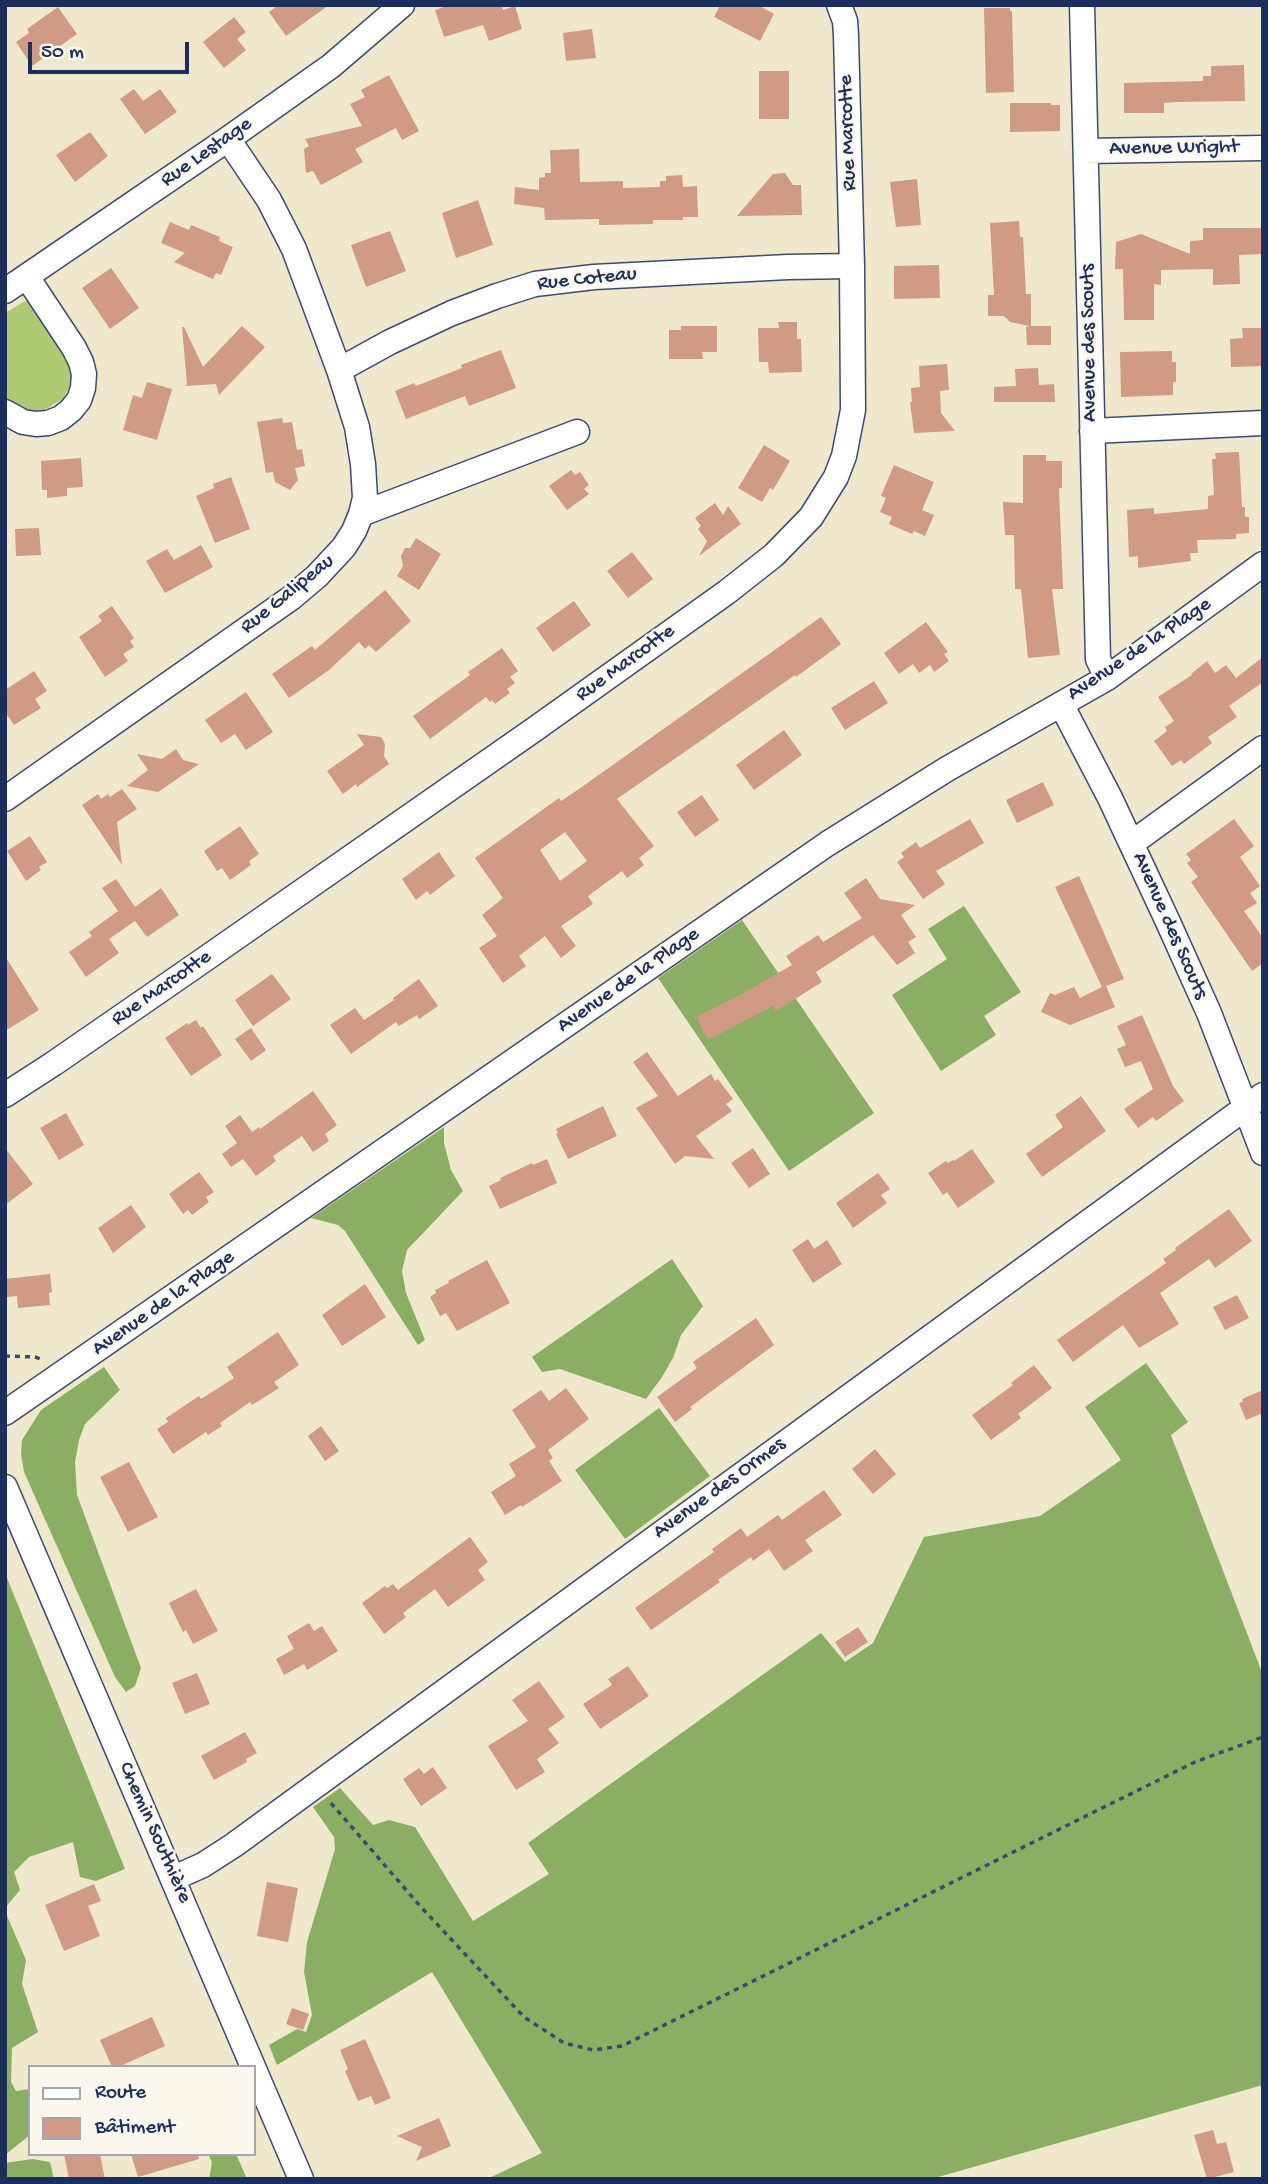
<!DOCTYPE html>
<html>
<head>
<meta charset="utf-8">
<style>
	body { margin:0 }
	#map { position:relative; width:1268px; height:2184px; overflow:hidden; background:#efe8cd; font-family:"Gochi Hand",sans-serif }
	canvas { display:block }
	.frame { position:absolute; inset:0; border:7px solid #1b2f5e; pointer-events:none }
	.legend { position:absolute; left:28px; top:2065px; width:228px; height:91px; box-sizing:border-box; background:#fbf7ec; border:2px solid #a1a7b3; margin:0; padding:9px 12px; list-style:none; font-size:21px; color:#1b2f5e }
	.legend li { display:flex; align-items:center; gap:14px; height:35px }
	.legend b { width:35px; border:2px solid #a1a7b3 }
	.scale { position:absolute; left:28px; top:42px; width:161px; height:32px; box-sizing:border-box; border:4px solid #1b2f5e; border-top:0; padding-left:9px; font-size:21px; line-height:24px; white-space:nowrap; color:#1b2f5e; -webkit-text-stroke:5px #fbf7ec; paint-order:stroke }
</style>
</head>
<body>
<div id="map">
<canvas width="1268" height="2184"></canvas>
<div class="frame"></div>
<ul class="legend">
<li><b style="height:9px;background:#fff"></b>Route</li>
<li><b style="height:19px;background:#d09a84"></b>Bâtiment</li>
</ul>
<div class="scale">50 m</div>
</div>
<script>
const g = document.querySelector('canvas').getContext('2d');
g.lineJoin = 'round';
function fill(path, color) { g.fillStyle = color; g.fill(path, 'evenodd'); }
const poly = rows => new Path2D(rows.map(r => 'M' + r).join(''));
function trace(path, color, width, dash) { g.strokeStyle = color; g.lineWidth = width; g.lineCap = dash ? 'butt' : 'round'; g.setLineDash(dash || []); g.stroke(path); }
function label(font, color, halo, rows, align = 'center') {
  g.font = font + ' "Gochi Hand",sans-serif'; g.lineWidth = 5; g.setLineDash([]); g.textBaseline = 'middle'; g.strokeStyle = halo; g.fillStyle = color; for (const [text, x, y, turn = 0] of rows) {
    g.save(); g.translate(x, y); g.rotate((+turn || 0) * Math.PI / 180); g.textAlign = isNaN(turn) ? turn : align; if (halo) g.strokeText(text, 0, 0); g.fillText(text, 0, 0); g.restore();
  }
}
const green = poly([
	[25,301,30,302,69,360,72,371,72,381,63,399,44,410,35,411,24,410,5,400,5,313]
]);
const forest = poly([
	[964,906,1021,992,984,1016,996,1035,941,1071,892,995,947,959,928,929],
	[742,920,874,1113,789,1171,658,978],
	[444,1127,444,1143,451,1170,463,1191,407,1250,402,1271,406,1293,425,1340,418,1345,345,1231,338,1225,311,1218],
	[672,1259,703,1306,681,1335,673,1358,662,1377,646,1399,560,1369,542,1372,532,1357],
	[1146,1363,1188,1422,1171,1435,1263,1675,1263,2085,931,2179,487,2179,542,2153,432,1972,277,2065,269,2045,297,2029,306,2032,312,2015,304,1972,307,1942,335,1849,334,1837,313,1807,340,1788,373,1825,389,1820,415,1827,473,1921,549,1874,528,1843,821,1633,845,1662,873,1643,924,1537,1040,1516,1121,1460,1085,1407],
	[104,1367,120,1390,85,1424,79,1440,75,1462,77,1495,141,1668,135,1686,126,1692,115,1677,24,1472,21,1454,22,1440,41,1410],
	[659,1408,710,1476,625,1539,575,1470],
	[5,1573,125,1869,96,1881,80,1877,73,1842,29,1857,14,1872,20,1890,5,1908],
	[5,1911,26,1960,22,1984,38,2032,12,2048,11,2082,16,2091,30,2089,30,2135,5,2155],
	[208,2154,236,2154,247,2179,209,2179,212,2162],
	[32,2159,50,2162,54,2179,5,2179,5,2163]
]);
const building = poly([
	[278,5,329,5,286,36,269,12],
	[450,5,502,5,503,10,515,6,522,29,489,41,483,25,444,37,435,10],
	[720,5,758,5,774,14,760,41,714,17],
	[58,7,77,34,32,66,16,42,29,33,27,29],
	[984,8,1010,8,1010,11,1012,11,1014,92,986,93],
	[234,17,246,32,237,39,246,50,224,68,203,42],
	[592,29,596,58,566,61,563,33],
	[1244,65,1245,101,1176,102,1164,103,1164,113,1124,113,1124,83,1203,81,1203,76,1211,76,1211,66],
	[759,71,789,71,789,119,759,119],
	[389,75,419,131,402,140,396,128,355,149,363,162,321,185,313,171,306,173,304,149,309,146,305,139,362,126,350,104,365,97,361,90],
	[134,89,143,101,160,89,177,112,145,134,120,99],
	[1010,103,1051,103,1051,105,1060,105,1060,131,1010,132],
	[90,132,108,156,75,182,56,155],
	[579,149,580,182,623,181,623,188,660,187,660,181,666,181,666,176,682,175,683,187,697,186,698,217,683,217,683,220,653,220,653,224,599,225,599,219,545,220,544,208,514,204,515,187,539,190,539,178,545,177,545,173,551,173,550,150],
	[785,173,793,185,801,185,802,215,737,216,773,174],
	[917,179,921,225,896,227,890,182],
	[478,200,493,245,456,258,442,213],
	[1019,221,1020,237,1023,237,1026,294,1031,294,1031,326,1051,326,1051,345,1027,345,1026,327,1030,326,1010,322,1004,316,988,316,988,295,994,295,990,223],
	[170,222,189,230,191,225,220,237,219,241,233,247,221,275,216,273,213,279,174,262,185,253,161,243],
	[1203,228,1263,228,1263,254,1239,255,1240,284,1213,285,1213,269,1161,270,1161,285,1154,284,1154,320,1124,320,1123,269,1115,269,1116,242,1141,234,1190,254,1190,241,1203,240],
	[390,231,406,271,366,287,351,245],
	[939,265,940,298,894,299,894,266],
	[111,268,139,308,110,329,82,288],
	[778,322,797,322,797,339,801,339,802,372,769,373,768,362,759,362,758,328,779,328],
	[242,326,265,347,219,395,216,384,185,386,187,384,182,327,184,327,203,367],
	[681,326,717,326,717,352,702,352,703,359,669,359,669,330,681,330],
	[1242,328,1262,328,1263,366,1231,367,1230,339,1243,338],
	[501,350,516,388,469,406,465,396,406,419,395,391,414,383,416,386,462,368,461,365],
	[1172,351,1172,362,1176,362,1176,382,1173,382,1173,395,1121,397,1120,352],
	[947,364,949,390,940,391,941,413,955,431,914,433,910,402,912,402,911,388,920,387,919,366],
	[1038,368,1039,385,1054,384,1055,402,994,402,994,387,1016,386,1015,369],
	[147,382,172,389,157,440,123,430,133,395,142,398],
	[282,418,283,423,292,422,297,450,302,449,305,466,295,468,298,480,290,490,275,482,273,472,266,473,257,422],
	[764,445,790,461,773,490,770,488,762,502,738,488],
	[1239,452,1242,507,1245,507,1245,517,1249,517,1249,533,1236,534,1236,539,1197,540,1198,553,1190,553,1191,561,1138,568,1138,556,1129,557,1127,510,1154,508,1154,514,1208,509,1208,496,1214,495,1212,459,1216,459,1215,453],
	[1023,455,1046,455,1046,461,1062,461,1062,488,1059,488,1063,589,1052,589,1060,655,1028,658,1021,589,1015,589,1014,535,1005,535,1003,502,1023,503],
	[81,458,83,487,67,488,67,496,47,498,47,490,42,490,41,461],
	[894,465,934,482,922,510,934,515,925,536,914,531,912,534,889,524,892,517,880,512,886,498,881,496],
	[571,470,575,475,580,472,589,485,584,489,589,494,567,510,549,486],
	[231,477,250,529,215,543,196,496,214,488,213,484],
	[715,503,723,515,728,506,741,524,699,556,707,541,698,529,701,526,695,518],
	[39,528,41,555,16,556,15,529],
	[416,538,441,554,419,590,397,576,403,566,401,556,405,548,410,548],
	[201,545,213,567,165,593,146,561,167,549,174,560],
	[632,552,653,579,628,598,607,571],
	[385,590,411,621,376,652,369,645,365,649,359,642,329,670,289,698,272,674,312,646,315,650],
	[574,601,591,625,553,652,536,628],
	[112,606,134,638,130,641,134,647,123,654,128,661,105,677,79,637,102,621,98,616],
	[821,617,841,644,796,677,795,675,617,799,654,846,639,858,644,865,627,878,622,871,588,896,593,904,561,926,576,946,561,958,545,936,519,956,526,966,503,983,479,948,497,936,482,915,503,898,475,858,559,798,561,801,579,789],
	[565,832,587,861,560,881,540,850],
	[926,622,948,652,944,654,949,661,934,672,930,665,919,673,913,664,899,674,884,653],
	[502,648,518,671,510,677,515,683,507,689,510,693,495,704,492,700,490,702,486,697,430,739,413,716,470,675,468,672],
	[1263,657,1263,682,1229,706,1237,717,1208,737,1212,743,1184,764,1181,760,1172,766,1154,741,1167,731,1165,727,1174,721,1158,697,1192,675,1191,674,1207,661,1215,673,1226,665,1236,678],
	[34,671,47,691,35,699,41,708,14,725,5,712,5,690],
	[874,681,888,703,845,730,831,708],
	[246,692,273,732,246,750,235,734,221,743,205,720],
	[784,730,802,755,754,790,736,765],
	[357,734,381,737,385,744,384,756,389,764,357,787,356,784,343,794,327,771,364,745],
	[176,749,183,760,199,764,158,792,127,786,148,770,137,754,162,759],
	[1043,782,1054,805,1017,823,1006,800],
	[122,789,137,809,117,822,122,865,82,805,98,794,101,799,108,794,110,797],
	[702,795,719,820,695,837,677,812],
	[970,819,984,843,936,871,945,884,923,899,897,862,904,857,901,853,916,842,920,848],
	[1234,819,1254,846,1240,857,1260,886,1250,893,1257,903,1244,911,1263,938,1263,963,1252,971,1191,882,1198,877,1187,863,1191,860,1186,854],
	[240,826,259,854,249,861,251,865,230,880,222,868,217,871,204,851],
	[30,836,47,862,39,867,41,870,26,881,7,851],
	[439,852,455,876,430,895,427,891,416,900,402,879],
	[1079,876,1124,979,1106,986,1115,1007,1070,1025,1041,1012,1050,993,1055,995,1074,987,1080,998,1102,987,1055,887],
	[866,878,880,899,915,905,901,915,916,937,908,942,915,953,897,965,873,935,816,972,822,982,776,1011,773,1006,708,1040,696,1017,740,995,792,965,786,956,818,935,823,942,862,918,844,893],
	[116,879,135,907,161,888,179,915,147,937,135,921,109,939,119,953,86,977,69,952,92,936,89,932,118,911,102,888],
	[5,956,39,1010,5,1031],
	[272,974,291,999,253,1026,235,1000],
	[419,979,438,1006,419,1019,417,1015,399,1026,396,1022,351,1054,330,1025,355,1008,364,1020,394,1000,393,998],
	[1142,1015,1173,1086,1184,1101,1156,1121,1153,1117,1138,1128,1124,1109,1153,1089,1141,1061,1125,1067,1117,1049,1126,1045,1117,1026],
	[196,1020,201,1028,203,1026,222,1055,191,1076,165,1038,187,1023,188,1025],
	[251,1028,266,1050,251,1061,235,1039],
	[647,1052,678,1096,711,1074,715,1081,718,1079,733,1099,726,1104,732,1111,696,1136,714,1159,685,1156,675,1164,636,1108,658,1096,633,1062],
	[313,1091,337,1125,325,1134,329,1141,313,1152,302,1136,273,1156,276,1161,256,1176,243,1159,231,1167,222,1154,237,1143,225,1126,240,1115,252,1132,259,1127,260,1129],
	[1081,1096,1106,1131,1042,1177,1026,1154,1063,1127,1055,1115],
	[603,1106,617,1136,568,1159,556,1134,558,1133,556,1129],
	[66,1113,84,1145,59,1160,40,1128],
	[5,1148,33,1184,5,1205],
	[753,1148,770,1174,749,1188,731,1163],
	[972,1149,995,1182,958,1208,947,1192,943,1195,928,1173,946,1161,948,1163,953,1160,954,1161],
	[547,1159,557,1183,500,1209,489,1186,501,1180,500,1178,532,1163,533,1165],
	[199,1172,214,1192,206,1197,209,1202,192,1215,188,1210,183,1214,169,1194],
	[878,1173,890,1189,881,1195,887,1203,853,1228,836,1203],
	[131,1205,146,1227,113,1253,98,1228],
	[1229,1209,1252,1241,1215,1268,1209,1259,1160,1293,1179,1324,1139,1348,1123,1325,1073,1362,1057,1340,1166,1263,1163,1259,1176,1250,1175,1248],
	[808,1239,814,1249,827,1240,842,1264,813,1283,792,1250],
	[487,1260,510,1303,457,1331,446,1313,440,1316,430,1297,436,1293,435,1290,449,1283,448,1281],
	[50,1274,52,1292,49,1293,50,1305,18,1308,17,1296,7,1297,5,1279],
	[365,1284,386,1317,342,1346,322,1315],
	[1237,1295,1249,1318,1225,1330,1213,1307],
	[756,1318,774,1345,690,1407,692,1409,675,1422,657,1397,697,1368,693,1362],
	[278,1332,299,1365,274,1382,279,1388,252,1405,250,1402,220,1423,222,1426,208,1435,206,1432,173,1454,157,1429,168,1422,166,1418,199,1396,201,1399,234,1378,227,1367],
	[1034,1365,1052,1388,1018,1414,1021,1418,991,1440,972,1415,1013,1385,1011,1383],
	[566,1388,589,1419,548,1450,553,1458,549,1461,562,1481,522,1507,521,1505,505,1515,491,1492,516,1476,509,1464,536,1447,512,1410,541,1390,549,1401],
	[1263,1390,1263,1413,1246,1420,1239,1403,1243,1402,1242,1399],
	[321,1426,339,1451,325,1461,308,1436],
	[875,1449,896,1474,873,1494,852,1469],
	[129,1462,158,1517,128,1532,100,1477],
	[824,1490,842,1515,805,1540,813,1551,784,1571,769,1549,753,1561,751,1557,718,1580,720,1582,651,1630,635,1608,714,1552,712,1549,741,1528,747,1537,778,1515,782,1520],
	[470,1537,488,1562,478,1570,485,1580,448,1607,435,1589,403,1613,406,1617,384,1634,362,1603,385,1586,387,1588,393,1584,398,1590],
	[196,1589,218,1631,193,1644,186,1630,183,1632,169,1603],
	[309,1623,314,1631,322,1626,338,1651,307,1670,304,1664,284,1675,276,1659,294,1649,287,1636],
	[858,1627,868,1642,845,1657,835,1642],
	[628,1666,649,1696,600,1729,583,1704,612,1685,608,1679],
	[197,1673,210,1704,185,1714,172,1683],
	[539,1681,565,1717,548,1729,559,1743,537,1759,545,1772,516,1790,488,1746,528,1721,512,1700],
	[245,1732,257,1753,246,1759,247,1762,214,1780,201,1756],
	[433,1767,447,1788,421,1806,403,1779,419,1768,424,1774],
	[267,1882,298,1888,288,1942,257,1936],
	[94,1884,101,1901,88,1906,100,1936,64,1951,45,1905],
	[292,2008,309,2014,303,2030,286,2024],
	[152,2017,165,2046,118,2067,112,2067,100,2040],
	[365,2039,391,2098,375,2105,371,2096,358,2101,345,2071,348,2069,340,2050],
	[439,2118,451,2146,416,2161,422,2147,397,2136],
	[1213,2130,1217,2144,1226,2142,1234,2172,1207,2179,1194,2135],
	[64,2154,100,2154,105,2179,69,2179],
	[131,2154,198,2154,199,2159,138,2177]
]);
const path = poly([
	[5,1356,35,1357,41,1359],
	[331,1803,420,1906,524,2017,564,2043,593,2050,622,2046,1195,1762,1263,1737]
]);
const minor = poly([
	[1082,5,1098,659,1107,678],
	[1086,151,1263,148],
	[5,291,228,139,331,66,402,5],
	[339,370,390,342,452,313,497,296,535,284,594,277,788,267,852,266],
	[5,412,23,422,36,424,48,423,61,418,71,410,79,400,83,388,84,374,81,362,74,348,27,277],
	[1092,431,1263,423],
	[361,514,577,432],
	[1061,704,1110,798,1168,922,1209,1013,1263,1153],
	[5,799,291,598,317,576,344,547,354,531,361,514,365,498,363,464,357,427,339,370,294,249,269,200,228,139],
	[1132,843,1263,748],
	[5,1095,53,1064,195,966,535,729,727,592,774,555,811,517,836,477,844,456,853,410,852,266,846,36,845,21,839,5],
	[5,1413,827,844,947,769,1107,678,1263,564],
	[5,1487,301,2179],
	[174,1878,203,1865,234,1845,1263,1095]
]);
const streetNames = [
	["Rue Marcotte",849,133,-92],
	["Avenue Wright",1174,149,-1],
	["Rue Lestage",207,153,-35],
	["Rue Coteau",587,280,-6],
	["Avenue des Scouts",1090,343,-91],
	["Rue Galipeau",288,595,-39],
	["Avenue de la Plage",1140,650,-34],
	["Rue Marcotte",626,664,-36],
	["Avenue des Scouts",1169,926,66],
	["Avenue de la Plage",629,981,-35],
	["Rue Marcotte",162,989,-35],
	["Avenue de la Plage",164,1304,-35],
	["Avenue des Ormes",720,1489,-36],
	["Chemin Southière",154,1833,66]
];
fill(green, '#aecb71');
fill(forest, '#8aaf63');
fill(building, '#d09a84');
trace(minor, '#3b4b6f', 27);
trace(path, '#3b4b6f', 3.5, [5, 5]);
trace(minor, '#fff', 24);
label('21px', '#1b2f5e', '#fbf7ec', streetNames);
</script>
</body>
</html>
